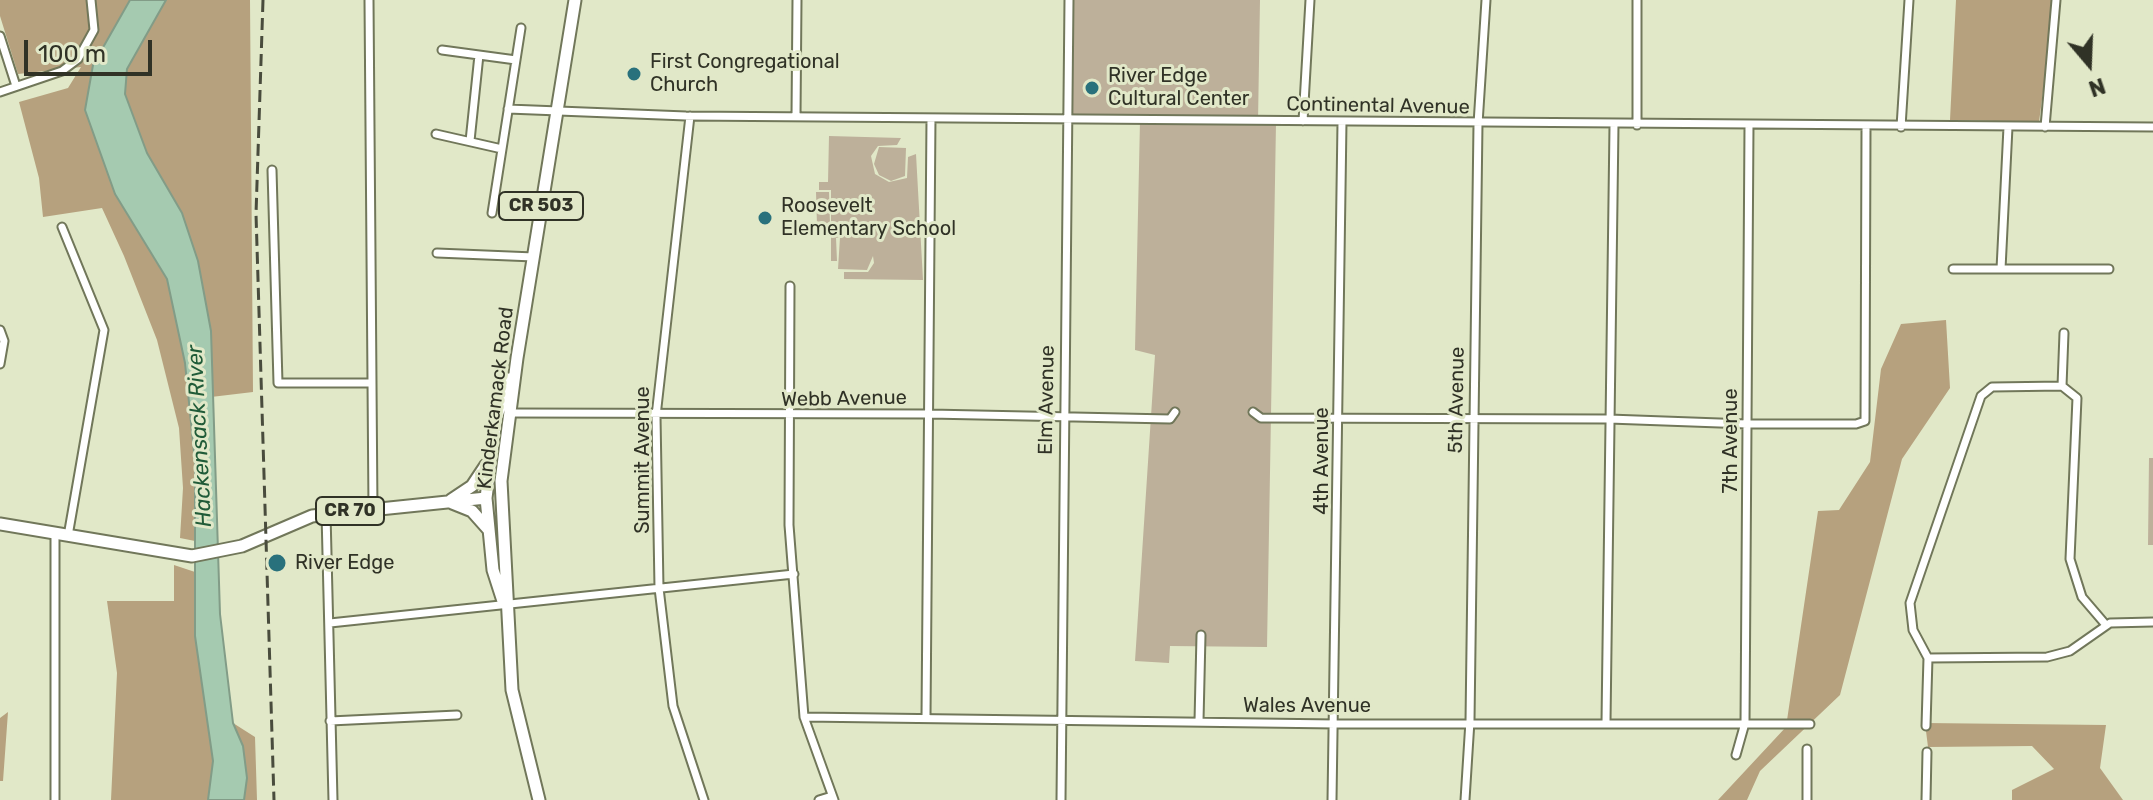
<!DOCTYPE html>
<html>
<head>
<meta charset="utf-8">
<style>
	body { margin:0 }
	#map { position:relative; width:2153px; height:800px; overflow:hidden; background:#e1e8c8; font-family:Rubik,sans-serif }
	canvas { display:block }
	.north { position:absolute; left:2049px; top:24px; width:80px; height:80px; -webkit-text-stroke:6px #e1e8c8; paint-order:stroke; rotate:161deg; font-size:22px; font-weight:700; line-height:32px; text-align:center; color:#303226 }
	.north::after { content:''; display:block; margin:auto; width:28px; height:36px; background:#303226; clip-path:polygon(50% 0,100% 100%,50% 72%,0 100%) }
	.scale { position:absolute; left:24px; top:40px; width:128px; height:36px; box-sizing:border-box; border:4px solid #303226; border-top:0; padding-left:10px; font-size:24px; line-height:28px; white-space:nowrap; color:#303226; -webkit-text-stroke:6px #e1e8c8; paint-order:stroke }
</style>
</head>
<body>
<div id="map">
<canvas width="2153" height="800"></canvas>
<div class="north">N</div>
<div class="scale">100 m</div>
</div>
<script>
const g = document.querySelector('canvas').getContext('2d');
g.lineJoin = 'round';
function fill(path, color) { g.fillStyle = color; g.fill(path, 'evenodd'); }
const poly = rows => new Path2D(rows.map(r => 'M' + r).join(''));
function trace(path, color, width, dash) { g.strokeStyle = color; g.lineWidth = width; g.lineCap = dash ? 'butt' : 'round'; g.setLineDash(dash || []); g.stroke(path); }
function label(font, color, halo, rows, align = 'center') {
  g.font = font + ' Rubik,sans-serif'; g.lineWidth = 6; g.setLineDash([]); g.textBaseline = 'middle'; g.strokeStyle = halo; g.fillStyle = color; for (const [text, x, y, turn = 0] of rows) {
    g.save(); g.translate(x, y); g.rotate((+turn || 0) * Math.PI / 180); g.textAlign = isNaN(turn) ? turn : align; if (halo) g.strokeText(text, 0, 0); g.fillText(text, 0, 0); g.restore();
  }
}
const green = poly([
	[1069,0,1260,0,1258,122,1276,123,1267,647,1170,646,1169,663,1135,661,1155,355,1135,350,1140,121,1069,120],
	[829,136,901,138,897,145,878,146,871,156,875,174,889,182,907,178,908,157,916,154,923,280,844,279,844,272,868,272,874,263,873,256,867,270,838,269,840,237,836,238,837,261,831,261,831,190,819,190,819,182,828,182],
	[879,147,906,148,905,176,891,181,879,175,874,164],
	[816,192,829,192,830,224,817,225],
	[2149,458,2153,458,2153,545,2148,545]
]);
const forest = poly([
	[0,0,130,0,117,25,115,194,167,279,185,363,195,462,195,541,180,538,183,488,179,428,157,340,124,256,102,208,43,217,39,178,19,102,68,88,81,67,18,74,0,16],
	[166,0,250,0,253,392,211,397,211,331,182,213,147,153,125,94,127,69],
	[1956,0,2055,0,2039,122,1950,120],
	[1946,320,1950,388,1902,459,1840,695,1760,771,1747,800,1718,800,1786,727,1818,511,1839,510,1870,462,1881,369,1901,324],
	[174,565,195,572,195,636,213,761,212,786,208,800,111,800,117,673,107,601,174,601],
	[8,712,3,781,0,781,0,718],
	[233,723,255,737,257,800,244,800,247,778],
	[1925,723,2106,725,2100,768,2123,800,2012,800,2012,790,2054,769,2032,746,1928,747]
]);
const water = poly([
	[130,0,166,0,127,69,125,94,147,153,182,213,198,261,211,331,220,614,233,723,243,746,247,778,244,800,208,800,213,761,195,636,195,462,185,363,167,279,115,194,85,110,93,65,130,0]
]);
const street = poly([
	[369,0,373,509],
	[0,36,16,86],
	[442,50,516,60],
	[0,92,62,71,78,59,94,30,91,0],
	[508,109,686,116,2153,127],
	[690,116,656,416,659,588,673,706,704,800],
	[796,116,797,0],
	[1303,121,1310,0],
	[1637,125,1637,0],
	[1901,127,1909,0],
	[2045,127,2056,0],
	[436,134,502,149],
	[470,141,479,55],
	[272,170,278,383,370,383],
	[492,213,521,28],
	[62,227,104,330,68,536],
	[437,253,534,257],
	[1953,269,2109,269],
	[2001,269,2008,127],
	[790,286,789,525,804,717,834,800],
	[0,330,4,341,0,364],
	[2062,386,2064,333],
	[1253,412,1261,418,1609,419,1747,424,1856,424,1865,421,1866,127],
	[510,413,930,414,1170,419,1175,412],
	[326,513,333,800],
	[55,534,55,800],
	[330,623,794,574],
	[1928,658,2047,657,2070,651,2110,623,2153,622],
	[926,716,931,118],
	[804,717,1336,724,1810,724],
	[330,721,457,715],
	[1199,721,1201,635],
	[1606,722,1614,125],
	[1926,726,1928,658,1913,630,1910,603,1981,396,1992,387,2062,386,2077,398,2070,559,2082,597,2106,625],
	[1736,755,1745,723,1749,126],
	[819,800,832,796],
	[1061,800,1069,0],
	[1332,800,1342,122],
	[1465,800,1470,721,1478,124,1486,0],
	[1807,800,1807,749],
	[1926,800,1927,752]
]);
const primary = poly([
	[451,500,472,486,486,465],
	[452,503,472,511,488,529],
	[0,524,192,556,242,546,312,516,486,498],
	[503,601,493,570,486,498,496,419,509,379],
	[539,800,512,690,501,481,517,358,575,0]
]);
const rail = poly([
	[263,0,256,214,274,800]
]);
const markers = [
	[634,74,8,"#29717c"],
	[1092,88,8,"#29717c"],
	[765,218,8,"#29717c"],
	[277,563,10,"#29717c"]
];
const shields = [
	[541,206,84],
	[350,511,68]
];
const shieldNames = [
	["CR 503",541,206],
	["CR 70",350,511]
];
const poiNames = [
	["First Congregational",650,62],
	["Church",650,85],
	["River Edge",1108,76],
	["Cultural Center",1108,99],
	["Roosevelt",781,206],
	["Elementary School",781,229],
	["River Edge",295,563]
];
const streetNames = [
	["Continental Avenue",1378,106,1],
	["Kinderkamack Road",496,398,-83],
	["Webb Avenue",844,399,-1],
	["Elm Avenue",1047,400,-89],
	["5th Avenue",1457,400,-89],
	["7th Avenue",1731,441,-90],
	["Summit Avenue",643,460,-90],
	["4th Avenue",1322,461,-90],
	["Wales Avenue",1307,706]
];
const waterNames = [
	["Hackensack River",200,436,-93]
];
fill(green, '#bdb09a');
fill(forest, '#b6a17e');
fill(water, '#a5cab0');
trace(water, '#829c87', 2);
trace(street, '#71775a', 11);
trace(primary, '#71775a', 15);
trace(street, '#fff', 7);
trace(primary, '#fff', 11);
trace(rail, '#494c3d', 3, [12, 6]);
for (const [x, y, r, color] of markers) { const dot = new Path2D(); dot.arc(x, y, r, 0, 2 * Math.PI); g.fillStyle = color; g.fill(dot); trace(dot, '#e1e8c8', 3); }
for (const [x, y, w] of shields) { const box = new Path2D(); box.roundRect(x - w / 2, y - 14, w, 28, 6); g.fillStyle = '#e1e8c8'; g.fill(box); trace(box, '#303226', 2); }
label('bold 18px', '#303226', null, shieldNames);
label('20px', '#303226', '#e1e8c8', poiNames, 'left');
label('20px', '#303226', '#e1e8c8', streetNames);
label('italic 22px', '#205b38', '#e1e8c8', waterNames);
</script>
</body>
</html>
